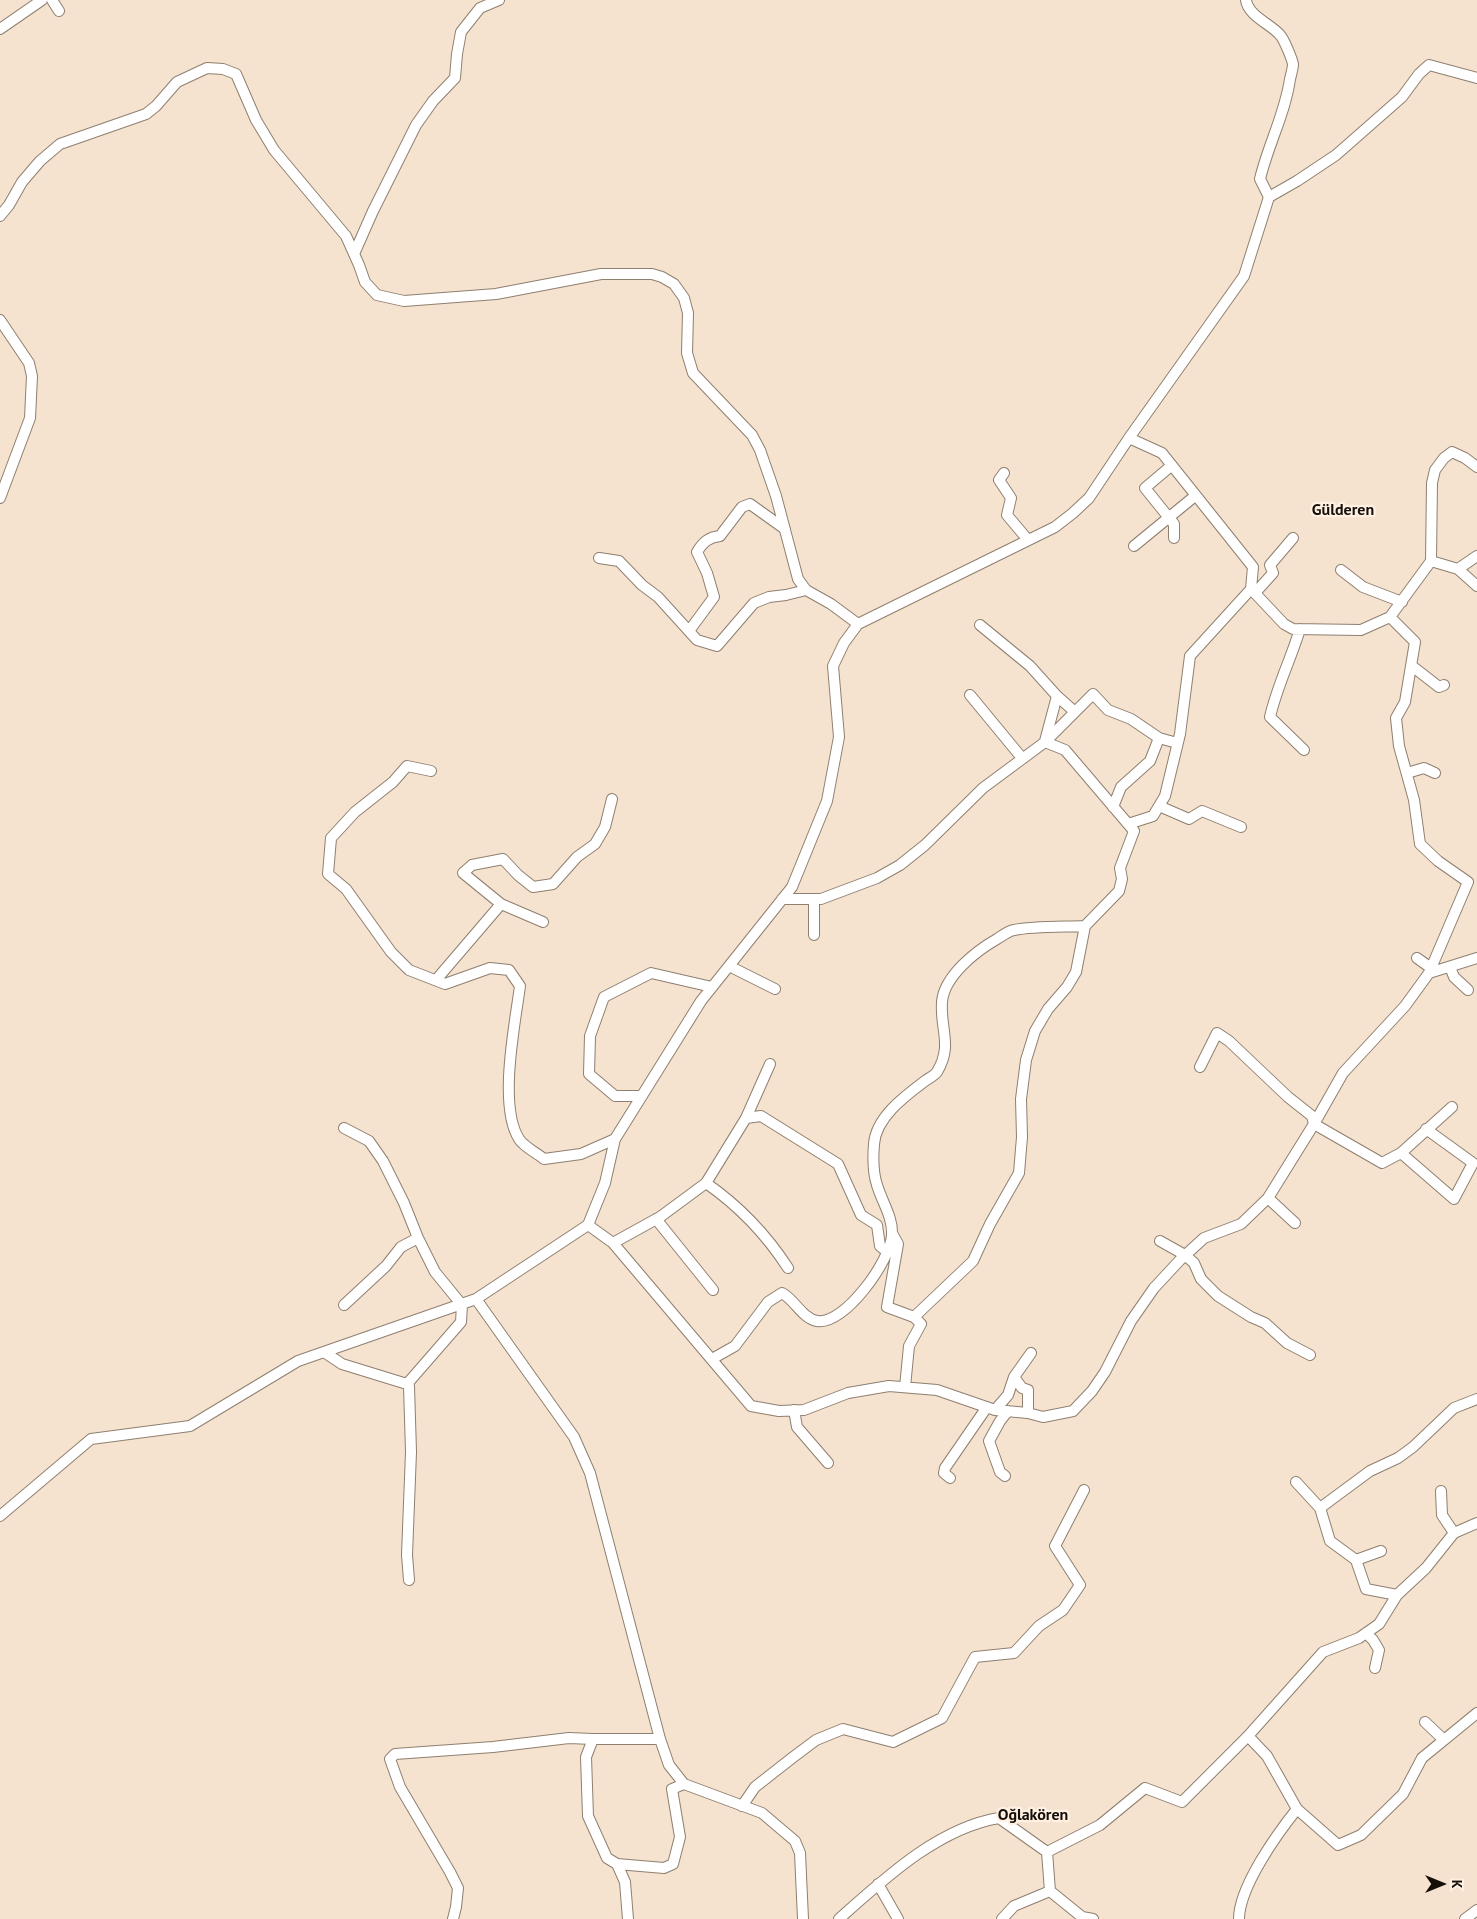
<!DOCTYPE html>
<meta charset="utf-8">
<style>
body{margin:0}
#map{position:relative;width:1477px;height:1919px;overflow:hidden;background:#f5e3d0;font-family:"PT Sans",sans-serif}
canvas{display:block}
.north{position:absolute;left:1417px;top:1859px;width:50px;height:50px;-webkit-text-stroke:4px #fff0e2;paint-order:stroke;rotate:90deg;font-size:14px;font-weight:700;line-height:20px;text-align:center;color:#150f09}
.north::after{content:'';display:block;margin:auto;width:18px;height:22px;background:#150f09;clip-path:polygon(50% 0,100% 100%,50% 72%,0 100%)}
</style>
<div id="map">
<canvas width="1477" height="1919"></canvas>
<div class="north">K</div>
</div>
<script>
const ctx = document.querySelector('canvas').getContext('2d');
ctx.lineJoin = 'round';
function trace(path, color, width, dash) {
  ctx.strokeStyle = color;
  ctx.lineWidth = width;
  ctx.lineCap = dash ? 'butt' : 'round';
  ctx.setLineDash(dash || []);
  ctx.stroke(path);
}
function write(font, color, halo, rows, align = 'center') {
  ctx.font = font + ' "PT Sans",sans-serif';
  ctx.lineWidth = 4.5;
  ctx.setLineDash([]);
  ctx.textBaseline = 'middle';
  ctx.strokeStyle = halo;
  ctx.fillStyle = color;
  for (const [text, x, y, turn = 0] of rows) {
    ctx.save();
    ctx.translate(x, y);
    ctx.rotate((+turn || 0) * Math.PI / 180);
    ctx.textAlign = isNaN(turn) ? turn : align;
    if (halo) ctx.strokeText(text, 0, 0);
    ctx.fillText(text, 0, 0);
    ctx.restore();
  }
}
const minor = new Path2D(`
 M52,0L59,11
 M1246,0C1248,16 1271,24 1280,35C1284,39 1292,59 1293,64C1293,68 1291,75 1290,79C1285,114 1268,145 1260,179L1269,197
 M0,29L42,0
 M0,216L9,205L22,182L40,161L60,144L146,114L156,106L177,82L207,68L223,69L236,74L256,120L274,150L346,236L359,265L365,282L377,295L404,301L496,294L601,274H652L662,277L674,284L684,298L688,313L687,353L693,373L752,435L760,450L776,496L798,579L806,590L831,604L858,624
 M354,254L373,211L416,125L433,101L455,78L457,54L461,32L480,8L499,0
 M0,320L29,363L32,376L30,418L0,498
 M1129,438L1162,453L1253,567L1251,589L1284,624L1293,629L1361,630L1390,617L1415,642L1405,702L1396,718L1399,746L1414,800L1420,844L1438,861L1468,882L1429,973L1405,1006L1343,1073L1314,1124L1268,1198L1241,1224L1204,1238L1180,1260L1154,1288L1131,1321L1105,1372L1092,1391L1073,1411L1043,1417L1028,1413L995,1410L937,1390L889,1386L848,1393L804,1410L779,1411L751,1406L613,1243L588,1225L605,1183L615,1139L701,1001L792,887L827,801L839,737L833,666L844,643L858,624L1055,527L1073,513L1089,498Z
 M1129,438L1244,276L1269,197L1297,181L1336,155L1402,97L1419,74L1429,65L1477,78
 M1171,466L1145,488L1174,524V538
 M1004,473L999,480L1011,498L1007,515L1028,540
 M1134,546L1195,496
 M599,558L619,561L642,585L658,597L697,640L717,646L754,603L769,597L786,595L806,590
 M1431,561L1458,569L1477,586
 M1458,569L1477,556
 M1341,570L1363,587L1402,602
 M1255,593L1273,573L1270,565L1293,538
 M1390,617L1431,561L1432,483L1435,470L1444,458L1452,452L1465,458L1477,467
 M980,625L1030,666L1057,696L1045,741
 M1300,629C1291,659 1277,686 1270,717L1304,750
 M689,631L714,597L707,573L697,552C703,542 709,537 720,536L742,507L750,504L785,529
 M1412,666L1439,687L1444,685
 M970,695L1022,758
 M1057,696L1075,712
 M1045,742L1093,694L1108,710L1131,719L1159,738L1177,743
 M431,771L407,766L393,782L355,812L331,838L328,874L346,889L391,952L409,970L445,984L490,968L509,970L520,986C515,1024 498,1106 519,1139C524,1147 537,1153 544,1159L581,1154L615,1139
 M1407,773L1424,768L1435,773
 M1159,806L1189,819L1202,811L1241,827
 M1113,807L1121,787L1150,761L1159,738
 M1128,824L1153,816L1165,796L1180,734L1190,656L1251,589
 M782,899H821L877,878L900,865L925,845L983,788L1045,742L1065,750L1134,831L1120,868L1122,879L1119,891L1085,926L1076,972L1067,987L1048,1009L1035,1031L1026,1060L1021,1099L1022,1137L1019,1173L990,1224L973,1261L914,1317
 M814,899V935
 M501,904L463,873L472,865L503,859L518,875L533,887L553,884L577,857L595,844L605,827L612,799
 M1417,958L1431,968
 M729,966L775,989
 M1450,967L1454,977L1468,990
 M1429,973L1477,958
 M436,980L501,904L543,922
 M1200,1067L1217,1033L1229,1041L1288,1097L1312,1116L1314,1124L1382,1163L1401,1153L1452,1107
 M642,1096H615L589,1074L590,1036L604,997L651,973L712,987
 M746,1118L770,1064
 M344,1128L369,1141L383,1161L404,1203L418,1238L435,1272L462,1305L461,1322L407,1384
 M1401,1153L1454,1199L1473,1163L1426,1129
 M706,1183C739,1206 766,1234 788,1268
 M1268,1198L1295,1223
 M656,1219L713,1290
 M892,1233L898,1244L887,1307L914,1317L921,1324L909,1346L905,1387
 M1160,1241L1185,1255L1194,1263L1201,1279L1218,1296L1251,1317L1265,1323L1287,1343L1310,1355
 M613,1243L660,1217L706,1183L746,1118L761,1116L838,1164L861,1215L877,1225L880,1246L886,1251
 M476,1299L574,1437L590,1473L660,1739L669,1765L684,1784L672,1789L680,1837L673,1864L664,1868L617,1864
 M344,1305L386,1266L401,1247L418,1238
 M324,1352L342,1364L407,1384L409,1386L411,1452L407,1555L409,1580
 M712,1359L735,1346L768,1302L782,1293C795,1300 802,1318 817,1321C844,1326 891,1260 892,1235C893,1217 882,1202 877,1185C873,1173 873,1156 874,1144C876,1117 905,1096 925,1081C929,1078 934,1076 937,1072C953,1045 940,1030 942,1002C944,976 976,951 997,939C1002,936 1008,931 1014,930C1034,926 1064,927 1085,926
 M1014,1377L1022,1388L1028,1390V1413
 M794,1410L797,1427L828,1463
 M995,1410L1008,1395L1014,1377L1031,1353
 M1005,1476L1000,1472L989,1441L1000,1421L1008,1411
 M950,1478L944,1473L945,1468L987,1407
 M1296,1482L1320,1508L1330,1541L1356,1560L1366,1589L1397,1595
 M1441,1491L1442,1515L1454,1533
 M1320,1508L1370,1471L1398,1458L1413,1447L1454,1408L1477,1399
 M0,1516L91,1439L190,1426L298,1361L476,1299L588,1225
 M1356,1560L1381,1551
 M1366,1633L1373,1640L1379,1650L1375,1668
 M1425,1722L1444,1740
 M1248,1736L1323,1652L1359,1638L1379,1624L1397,1595L1426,1568L1454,1533L1477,1523
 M684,1784L762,1813L795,1841L800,1853L803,1919
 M742,1806L755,1787L792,1758L816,1740L843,1729L893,1742L942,1718L975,1657L1014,1653L1039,1626L1063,1610L1080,1585L1055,1546L1084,1490
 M1297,1809L1338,1845L1361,1835L1403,1794L1422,1758L1477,1713
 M1047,1852L1050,1891L1082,1917L1093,1919
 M878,1884L898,1919
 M453,1919L456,1907L458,1888L450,1872L400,1787L390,1759L395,1754L493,1747L569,1738L593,1739
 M628,1919L625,1882L617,1864L607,1858L588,1816L586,1757L593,1739H660
 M839,1919C884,1879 938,1828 999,1818L1047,1852L1100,1825L1145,1788L1182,1802L1248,1736L1267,1756L1297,1809C1277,1834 1239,1887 1239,1919
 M1002,1919L1014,1906L1050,1891
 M1465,1919L1477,1910`);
trace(minor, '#8f7f6f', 12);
trace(minor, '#fff', 10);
write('bold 16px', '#150f09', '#fff0e2', [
 ["Gülderen",1343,510],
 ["Oğlakören",1033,1815]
]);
</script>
